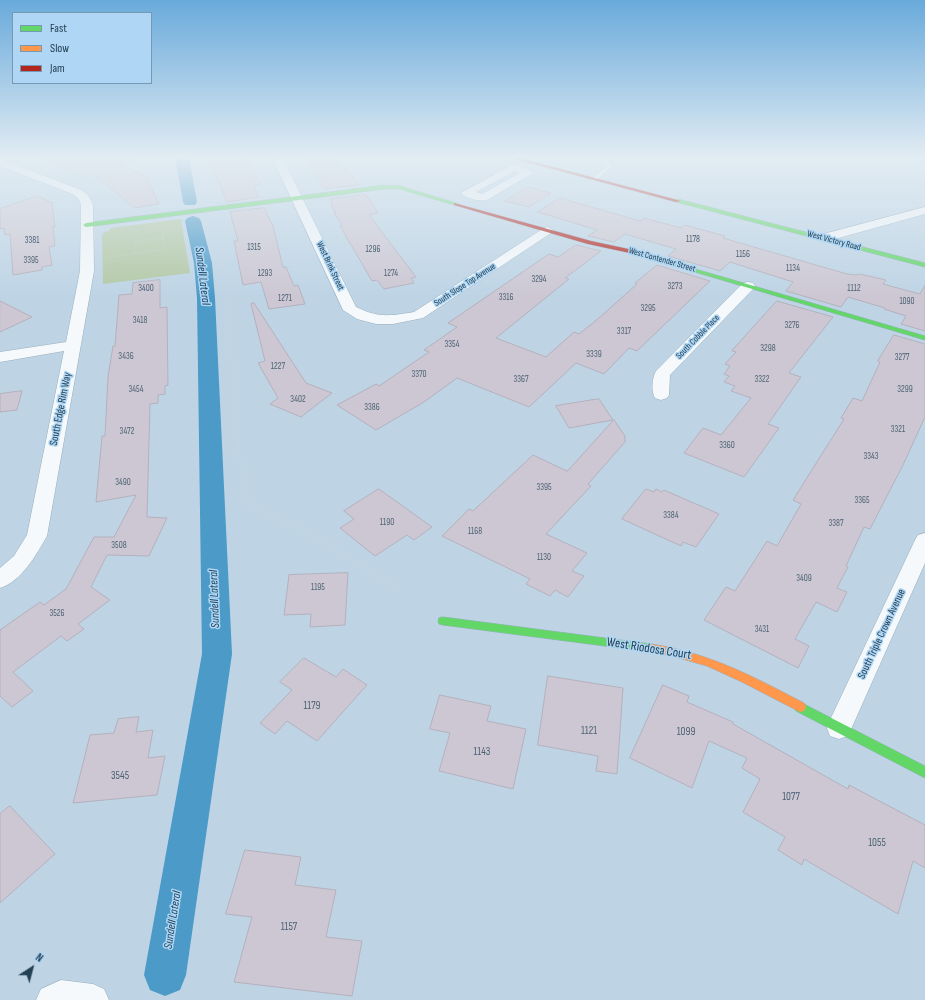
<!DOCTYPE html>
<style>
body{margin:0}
#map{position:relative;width:925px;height:1000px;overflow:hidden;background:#bed4e5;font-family:"Sofia Sans Condensed",sans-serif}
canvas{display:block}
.legend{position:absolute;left:12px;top:12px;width:140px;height:72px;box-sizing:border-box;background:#afd6f4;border:1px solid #779ab4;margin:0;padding:5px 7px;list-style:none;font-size:12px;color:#234054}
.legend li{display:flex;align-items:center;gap:8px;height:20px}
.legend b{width:20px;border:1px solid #779ab4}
.north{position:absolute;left:12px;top:948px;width:40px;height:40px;-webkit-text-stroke:3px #afd6f4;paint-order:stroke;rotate:36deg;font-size:11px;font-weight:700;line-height:16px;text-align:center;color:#234054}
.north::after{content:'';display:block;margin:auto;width:14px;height:18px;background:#234054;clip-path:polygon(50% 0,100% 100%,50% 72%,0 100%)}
</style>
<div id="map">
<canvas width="925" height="1000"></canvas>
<ul class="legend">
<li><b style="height:5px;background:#63d668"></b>Fast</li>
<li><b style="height:5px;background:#ff974d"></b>Slow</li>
<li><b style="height:5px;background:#b3261e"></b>Jam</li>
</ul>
<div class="north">N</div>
</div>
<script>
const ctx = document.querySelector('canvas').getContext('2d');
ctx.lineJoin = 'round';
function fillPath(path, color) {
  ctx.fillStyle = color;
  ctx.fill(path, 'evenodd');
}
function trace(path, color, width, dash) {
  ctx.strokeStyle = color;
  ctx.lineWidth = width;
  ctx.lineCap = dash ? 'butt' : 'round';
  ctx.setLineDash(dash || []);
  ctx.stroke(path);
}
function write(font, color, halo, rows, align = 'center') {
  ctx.font = font + ' "Sofia Sans Condensed",sans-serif';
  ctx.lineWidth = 3;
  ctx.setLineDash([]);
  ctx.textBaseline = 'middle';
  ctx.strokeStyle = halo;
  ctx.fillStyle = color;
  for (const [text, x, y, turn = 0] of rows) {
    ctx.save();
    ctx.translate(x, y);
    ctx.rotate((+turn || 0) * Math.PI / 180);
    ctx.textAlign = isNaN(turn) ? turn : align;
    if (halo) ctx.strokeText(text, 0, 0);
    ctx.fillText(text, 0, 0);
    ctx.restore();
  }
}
fillPath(new Path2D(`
 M181,219L190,273L103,284L102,236L104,232L109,231L111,228Z`), '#b3c8a5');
fillPath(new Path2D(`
 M175,157H189L197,202L195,205H185L183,202Z
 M193,216L199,218L201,221L212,263L215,298L232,654L186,975L180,990L165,996L150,990L144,975L202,654L197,298L194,263L185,221L187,218Z`), '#4b9ac8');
const building = new Path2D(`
 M41,157H135V160L119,165L145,175L159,204L134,208L94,174L87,177L41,159Z
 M306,157H335L344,170H347L359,185L324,189Z
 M248,159L260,185L254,186L259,197L227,202L211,164Z
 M528,187L551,193L529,207L505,201Z
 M366,195L378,213L369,215L416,277L411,278L414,283L384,289L377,280L372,281L340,226L342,225L334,213H336L331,206L333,205L330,199Z
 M38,196L52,203L55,227H53L55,246L49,247L52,265L42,267V270L13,275L10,234L5,235L4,228L0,229V209Z
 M560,198L640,221L644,218L681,228L685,225L725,236L723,238L847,274L858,275L860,274L886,280L883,284L920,294L925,285V331L901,324L906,316L884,309L885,308L848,297L841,307L786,291L793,282L730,262L720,271L668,256L676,249L625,234L614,242L588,236L597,230L538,212Z
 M264,208L273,226L283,267H286L294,286L298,285L305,304L269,309L261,282L243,285L234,241H238L230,212Z
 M576,245L601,251L565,278L569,279L496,338L546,357L574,332L579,334L599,318L637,284L635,283L657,265L710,281L637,351L629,348L604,374L576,363L529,407L457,378L424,402L376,430L337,405L376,384L379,386L429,352L424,350L457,327L448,323L549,254L558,257Z
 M160,280V308L167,307L168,385L165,386V394L158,395V403L150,404L147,517L167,518L149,556L107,555L91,587L110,600L78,624L84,629L67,641L61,636L13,672L33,691L12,707L0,696V630L40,602L44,605L66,589L94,537H114L136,495L96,502L102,436H105L108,377L113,346H115L119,295L132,294L133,283Z
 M0,301L32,317L0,332Z
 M777,301L833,317L789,373L801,377L768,424L779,428L744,477L684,453L703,428L721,435L751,398L731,391L735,386L724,382L729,376L724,374L730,366L725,364L736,352L732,351Z
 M254,303L306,383L332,393L301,417L270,404L278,398L258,363L265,361L251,304Z
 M894,335L925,344V417L903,465L870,529L864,527L846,566L848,567L837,588L847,592L837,612L816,602L795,639L809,646L798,668L704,620L726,587L735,591L767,541L777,546L801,504L793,500L844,419L841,418L853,398L862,401L880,362L878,361Z
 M22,391L17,410L0,412V394Z
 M599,399L613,420L569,428L556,406Z
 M614,420L625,436V442L588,484L591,486L546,534L587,553L572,571L584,576L568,597L555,590L550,596L526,584L530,579L442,536L469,509L473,511L533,455L567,471Z
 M379,489L432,527L414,540L407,535L375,556L340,528L354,519L344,511Z
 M646,489L654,492L656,489L662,492L664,490L719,514L696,547L683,542L681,546L622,519Z
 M348,573L345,625L310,627L311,614L284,615L289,575Z
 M304,658L336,677L343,669L367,685L317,741L287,721L275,734L260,723L292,690L280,682Z
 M548,676L623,688L617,774L596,771L598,756L538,745Z
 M663,685L689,696L687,702L733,722V724L848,789L849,785L925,825V868L913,861L898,914L804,859L802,865L778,850L785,837L743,812L760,779L742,768L747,758L709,741L692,788L630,758Z
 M440,695L491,706L487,721L526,729L513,789L439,771L450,733L430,729Z
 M139,717L136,732L153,730L148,758L165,756L157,795L73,803L90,735L114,733L118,719Z
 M10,806L55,854L0,903V814Z
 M245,850L301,857L295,885L336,890L326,937L362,941L352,996L234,982L252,917L226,914Z`);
fillPath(building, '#ccc7d3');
trace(building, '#b4b0bc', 1);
const lane = new Path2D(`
 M598,157H603L611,167L595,181L593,180V178L606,167Z`);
const street = new Path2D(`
 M272,157H282L356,307C378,318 390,316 414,312L544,228L548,227L554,231L423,318L393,324H376L357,319L343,310Z
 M0,159L81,190L88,195L93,205L94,271L47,536C36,555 22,581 0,588V568L14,556L27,535L64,351L0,362V352L66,342L80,271L81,205L79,199L73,194L0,166Z
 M512,165L526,168L533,173L487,200C480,202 466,198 461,193ZM514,171L520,173L482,194L476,192Z
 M925,207V214L824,242L818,238L820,235Z
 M748,282L753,283L755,286L753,289L670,375L669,395L667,398L661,400L655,398C651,392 652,377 656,371L743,283Z
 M925,533V563L848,736L839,739L830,736L827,728L830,720L915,540L918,535Z
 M61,980L93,984L104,989L109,1000H36L41,989Z`);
const fast = new Path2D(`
 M385,185L401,186L459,204L454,205L399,189H385L86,227L83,225L86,223Z
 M678,199L925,263V267L676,202L675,201Z
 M671,263H675L925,336V340L671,265Z
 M443,617L651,644L655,645L656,648L655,651L651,652L443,625L439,624L438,621L439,618Z
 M800,702L925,766V778L796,711L794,707L796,703Z`);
const slow = new Path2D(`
 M651,644C710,653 752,676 804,703L806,707L804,711L800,712L742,682L707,666L672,656L647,651L646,648L647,645Z`);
const jam = new Path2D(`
 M508,157H516L681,201L676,202Z
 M454,203L591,241L633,250L676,264L673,266L630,253L588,244L454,205Z`);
trace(lane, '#97aebe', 1);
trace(street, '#97aebe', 1);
trace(fast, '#97aebe', 1);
trace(slow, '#97aebe', 1);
trace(jam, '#97aebe', 1);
trace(new Path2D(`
 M195,157L206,194
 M214,224L223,259
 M136,253L135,242L162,238
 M105,258L165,249L162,238L163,234L168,231`), '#ccd3d8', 1.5, [0.5, 2]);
trace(new Path2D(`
 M223,258L234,387`), '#ccd3d8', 2, [1, 2.5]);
trace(new Path2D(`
 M234,386L241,473L246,498L257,510L293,524L331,547`), '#ccd3d8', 2.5, [1, 3]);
trace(new Path2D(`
 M329,546L397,587`), '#ccd3d8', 3, [1, 3.5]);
fillPath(lane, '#f5f9fb');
fillPath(street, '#f5f9fb');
fillPath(fast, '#63d668');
fillPath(slow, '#ff974d');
fillPath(jam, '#b3261e');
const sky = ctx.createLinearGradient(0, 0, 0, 297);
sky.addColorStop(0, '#69aadb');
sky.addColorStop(0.53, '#e2ecf3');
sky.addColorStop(1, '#e2ecf300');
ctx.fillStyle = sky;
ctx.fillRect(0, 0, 925, 297);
write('9px', '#4d6274', null, [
 ["1178",693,240],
 ["3381",32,241],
 ["1315",254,248],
 ["1296",373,250],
 ["1156",743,255],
 ["3395",31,261],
 ["1134",793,269],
 ["1293",265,274],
 ["1274",391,274],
 ["3294",539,280],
 ["3273",675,287],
 ["3400",146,289],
 ["1112",854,289],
 ["3316",506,298],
 ["1271",285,299],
 ["1090",907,302],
 ["3295",648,309],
 ["3418",140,321],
 ["3276",792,326],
 ["3317",624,332],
 ["3354",452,345],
 ["3298",768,349],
 ["3339",594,355],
 ["3436",126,357],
 ["3277",902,358],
 ["1227",278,367],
 ["3370",419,375],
 ["3367",521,380],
 ["3322",762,380],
 ["3454",136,390],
 ["3299",905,390],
 ["3402",298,400],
 ["3386",372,408],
 ["3321",898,430],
 ["3472",127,432],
 ["3360",727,446],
 ["3343",871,457],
 ["3490",123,483],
 ["3395",544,488],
 ["3365",862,501],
 ["3384",671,516],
 ["1190",387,523],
 ["3387",836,524],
 ["1168",475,532],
 ["3508",119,546],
 ["1130",544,558],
 ["3409",804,579],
 ["1195",318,588],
 ["3526",57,614],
 ["3431",762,630]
]);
write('9px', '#234054', '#afd6f4', [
 ["West Victory Road",834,241,15],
 ["West Contender Street",662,260,16],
 ["West Brink Street",330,266,65],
 ["South Slope Top Avenue",465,285,-33],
 ["South Cobble Place",698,337,-46]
]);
write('11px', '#234054', '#afd6f4', [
 ["South Edge Rim Way",61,409,-79],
 ["South Triple Crown Avenue",882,634,-65]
]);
write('11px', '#4d6274', null, [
 ["1179",312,706],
 ["1121",589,731],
 ["1099",686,732],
 ["1143",482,752],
 ["3545",120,776],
 ["1077",791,797],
 ["1055",877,843],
 ["1157",289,927]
]);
write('italic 12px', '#204761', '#afd6f4', [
 ["Sundell Lateral",202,276,83],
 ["Sundell Lateral",215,599,-92],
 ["Sundell Lateral",173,920,-81]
]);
write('13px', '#234054', '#afd6f4', [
 ["West Riodosa Court",649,649,9]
]);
</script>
